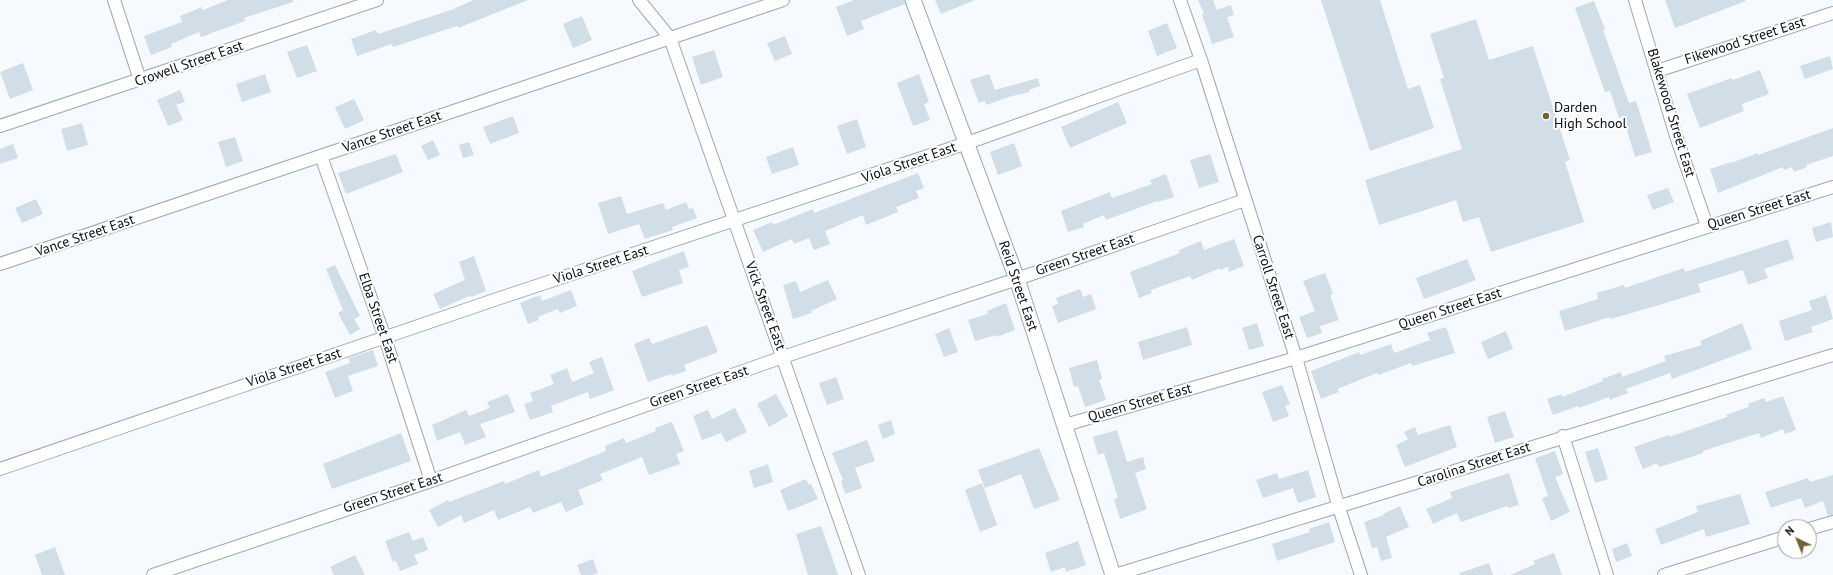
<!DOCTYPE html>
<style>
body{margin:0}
#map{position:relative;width:1833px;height:575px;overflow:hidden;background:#f6fafe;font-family:"PT Sans",sans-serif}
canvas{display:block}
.north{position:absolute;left:1777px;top:519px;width:40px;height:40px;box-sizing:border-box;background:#fff;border:1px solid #9d9fa0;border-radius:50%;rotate:317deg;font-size:11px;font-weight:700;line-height:16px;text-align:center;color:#0a0e11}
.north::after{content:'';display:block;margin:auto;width:14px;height:18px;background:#746331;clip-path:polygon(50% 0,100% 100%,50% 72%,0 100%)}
</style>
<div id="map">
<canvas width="1833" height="575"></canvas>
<div class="north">N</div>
</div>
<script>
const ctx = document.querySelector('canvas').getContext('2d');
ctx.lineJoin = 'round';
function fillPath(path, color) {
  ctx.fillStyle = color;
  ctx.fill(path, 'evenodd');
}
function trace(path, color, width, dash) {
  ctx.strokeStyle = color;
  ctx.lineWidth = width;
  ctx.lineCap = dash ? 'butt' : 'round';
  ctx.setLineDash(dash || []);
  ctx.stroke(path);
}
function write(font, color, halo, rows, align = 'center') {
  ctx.font = font + ' "PT Sans",sans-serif';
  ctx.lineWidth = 4;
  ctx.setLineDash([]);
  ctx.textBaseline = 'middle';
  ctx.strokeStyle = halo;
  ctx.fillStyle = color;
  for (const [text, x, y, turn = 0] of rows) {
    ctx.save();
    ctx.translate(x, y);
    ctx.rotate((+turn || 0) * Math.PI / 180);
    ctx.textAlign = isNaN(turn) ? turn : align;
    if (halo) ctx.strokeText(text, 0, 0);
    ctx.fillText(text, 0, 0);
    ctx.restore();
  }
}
fillPath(new Path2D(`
 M228,0H293V2L244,18L245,21L201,37L199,32L171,44L172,47L151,55L144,36L182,22L180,16L202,7L203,10Z
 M474,0H528L458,28L457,26L393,47L392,44L357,56L351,39L376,30L378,34L451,10Z
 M854,0H904L905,4L861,21L864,29L847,36L836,7Z
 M935,0H975L941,14Z
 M1198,0H1213L1217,10L1231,5L1234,15L1227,17L1234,37L1212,44L1202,15L1204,14Z
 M1321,0H1380L1408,89L1420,85L1434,128L1370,151Z
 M1665,0H1745L1746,1L1675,28Z
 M1594,1L1605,29L1603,30L1629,103L1636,101L1652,152L1635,157L1623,117L1619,118L1610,91L1605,92L1575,8Z
 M582,16L592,40L573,48L563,24Z
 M1476,19L1489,60L1533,46L1570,160L1565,162L1584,222L1491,252L1479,217L1463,222L1456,200L1379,225L1365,180L1462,149L1440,79L1444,78L1430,34Z
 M1167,23L1177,48L1157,56L1148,31Z
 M785,36L792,54L775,61L767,43Z
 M307,45L317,71L297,78L287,52Z
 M714,50L723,77L701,85L692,57Z
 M1830,56L1833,69L1805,79L1800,66Z
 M23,63L33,90L10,99L0,72Z
 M1760,70L1769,94L1742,104L1744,111L1700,128L1687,94L1732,78L1733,80Z
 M265,74L271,92L242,102L236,84Z
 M919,74L929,102L924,104L930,120L913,126L897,83Z
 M989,74L995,90L1038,78L1040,86L1029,90L1030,92L1012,96L986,105L985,101L979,103L970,80Z
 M180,90L185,102L176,105L183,120L168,126L157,100Z
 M354,99L364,120L345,129L335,107Z
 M1118,102L1127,123L1070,148L1061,127Z
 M513,116L519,133L490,144L483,127Z
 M857,119L866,147L847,154L837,126Z
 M82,123L88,145L67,151L61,129Z
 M1833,128V156L1806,165L1807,167L1794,172L1792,167L1784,170L1783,167L1718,193L1710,169L1731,162V163L1758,153V155Z
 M235,137L243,161L226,167L218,142Z
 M433,140L440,155L428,160L421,146Z
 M469,142L474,155L463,158L459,145Z
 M1014,143L1022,166L998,175L990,152Z
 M13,144L18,158L0,164V149Z
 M793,147L799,165L772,174L766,157Z
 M396,154L403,172L346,194L338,173Z
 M1210,154L1219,182L1199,188L1190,160Z
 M918,173L924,188L916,191L919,198L896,207L898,212L866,225L863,215L825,231L830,244L814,250L809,238L794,244L792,239L763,252L753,230L772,222L773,225L813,209L814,213Z
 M1166,174L1174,197L1158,202L1157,201L1106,220L1104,215L1083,224L1084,227L1068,232L1061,211L1110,192L1112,198L1152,184L1150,180Z
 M1668,188L1674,202L1653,210L1647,195Z
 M621,196L627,214L663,203L666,210L686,202L689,209L693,208L697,218L672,227L673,230L645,239L639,224L608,234L598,203Z
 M36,199L43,214L22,223L15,208Z
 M1831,222L1833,237L1816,242L1812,228Z
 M1234,239L1244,266L1229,272L1228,267L1220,270V268L1192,280L1190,276L1151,290L1152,293L1139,298L1130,272L1180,253L1179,250L1201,241L1204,250Z
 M1788,239L1794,259L1764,269L1768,278L1748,285L1743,270L1698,284L1701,292L1659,305L1611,319L1610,317L1565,331L1559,311L1598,299L1597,293L1624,285L1625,288L1684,268L1685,272Z
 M684,251L689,267L679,270L683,283L642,297L632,271Z
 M474,256L486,291L471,297V295L440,309L433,294L465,280L459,262Z
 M1467,259L1476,280L1424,299L1416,278Z
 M335,265L360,316L354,319L360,329L350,335L338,313L343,310L326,269Z
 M1325,273L1333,294L1330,295L1339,320L1320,326L1322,333L1307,338L1299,317L1315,311L1303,281Z
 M828,280L837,299L811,311L812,313L793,319L783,285L796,281L800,292Z
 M1080,289L1083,297L1091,294L1096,309L1058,323L1052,306L1058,304L1056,298Z
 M571,290L577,306L560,313L558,309L538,317L539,320L528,324L520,303L540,295L542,301Z
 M1826,295L1833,319L1811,327L1813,332L1785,341L1779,321L1812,310L1809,301Z
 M1006,303L1015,330L997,337L996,335L975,341L968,320L988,314L987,311Z
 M1257,323L1264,346L1249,350L1242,328Z
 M1742,323L1752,349L1672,379L1670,373L1626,389L1628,393L1610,400L1609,397L1579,408L1578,406L1553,415L1547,399L1562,394V397L1603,381L1602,379L1621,372L1622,377L1666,361L1664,356L1702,345L1700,341Z
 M707,325L718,352L684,365L686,371L672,376L671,374L648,382L634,344L649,338L652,344Z
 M1187,327L1192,345L1143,360L1138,342Z
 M1446,327L1455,353L1412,366L1411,363L1378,375L1377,373L1337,389L1339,392L1321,399L1311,371L1359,352L1360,355L1391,344L1394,353L1430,340L1427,333Z
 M949,328L958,352L944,357L935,334Z
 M1506,331L1513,349L1488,359L1481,342Z
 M373,350L378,366L348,376L353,391L335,398L325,372L350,363L348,358Z
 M602,357L614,390L590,399L588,392L551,406L553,412L530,420L524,404L533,401L530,393L554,384L550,375L567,368L572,382L594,373L589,362Z
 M1097,360L1102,379L1099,380L1106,400L1085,407L1078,386L1074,387L1069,368Z
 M836,377L844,399L827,405L819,383Z
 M1282,385L1290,404L1285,406L1289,416L1273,422L1262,392Z
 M508,394L515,412L480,424L486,437L465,445L460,432L437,441L432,425L466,410L469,416L490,408L487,402Z
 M776,394L788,416L769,427L757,404Z
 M1783,396L1796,430L1785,434L1783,429L1761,438L1759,433L1703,451V453L1685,459L1659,467L1657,463L1643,469L1634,447L1669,435V437L1727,417L1726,415L1749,407L1748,404L1764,398L1766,402Z
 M735,408L747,432L726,442L721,433L702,440L693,416L708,410L712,419Z
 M1505,411L1514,437L1495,443L1487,417Z
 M891,420L895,434L883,439L878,425Z
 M672,422L684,451L676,454L680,464L649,475L642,457L600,474L603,480L578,490L584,504L566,512L561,502L533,513L530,507L498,520L494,510L464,523L461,515L438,527L429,510L448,500L449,502L504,481L505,484L539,470L541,477L606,451L605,446L624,438L626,443L656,431L655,428Z
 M1450,425L1457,447L1405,467L1396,445L1408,439L1404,432L1415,427L1418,435Z
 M1117,430L1127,462L1143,457L1146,469L1135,473L1147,509L1120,519L1114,499L1118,498L1104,453L1098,455L1093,437Z
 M401,433L411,461L332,489L323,464Z
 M867,440L875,461L855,468L862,488L845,494L841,481L843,480L832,453Z
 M1039,448L1060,500L1034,509L1021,474L985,488L978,470Z
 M1598,448L1608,479L1595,483L1585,452Z
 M1555,451L1563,474L1555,477L1570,512L1551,521L1542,498L1548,496L1535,458Z
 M768,464L773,482L754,488L749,471Z
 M1308,470L1316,497L1298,503L1293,488L1263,498L1256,480L1277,473L1279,479Z
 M1509,473L1519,505L1508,508L1507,506L1461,522L1457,513L1433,524L1426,509L1452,498L1450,492Z
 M1833,475V515L1828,516L1823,501L1805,508L1801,498L1771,508L1765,492L1808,478L1810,482Z
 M806,479L809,485L811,484L818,499L788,511L780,490Z
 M982,483L997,525L980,532L965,490Z
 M1740,494L1750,524L1706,537L1704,529L1661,545L1655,529L1698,512L1696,506Z
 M1400,506L1409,527L1386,537L1392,558L1381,561L1377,547L1372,548L1364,522L1384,515L1383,514Z
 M1329,522L1335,542L1277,561L1272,544L1310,532L1309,529Z
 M821,526L832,557L838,575H808L796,534Z
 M409,532L413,541L423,537L428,550L414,555L418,564L400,571L396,561L393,562L385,541Z
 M1078,541L1086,565L1066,572L1065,567L1051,572L1045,553Z
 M1627,543L1632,556L1616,562L1612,549Z
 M55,547L65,575H42L35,555Z
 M1554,553L1562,575H1510L1535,564L1533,561Z
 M355,555L365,575H334L330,567Z
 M593,559L598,573L592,575H581L577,565Z
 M1489,563L1493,575H1460V573Z`), '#d1dde7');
const minor = new Path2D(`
 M114,0L140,80
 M639,0L670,38L859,575
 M1180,0L1201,60L1296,358L1339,508L1361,575
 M1635,0L1676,136L1707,226
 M1657,71L1833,13
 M0,126L377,0
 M321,156L385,338L431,481
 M0,264L783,0
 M1065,425L1296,358L1833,187
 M1563,436L1607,575
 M0,469L497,299L967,143L1201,60
 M1809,529L1833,522
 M153,575L431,481L783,357L1017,279L1245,200
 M1115,575C1355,503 1593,427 1833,355
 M1664,575L1785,537`);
const tertiary = new Path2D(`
 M913,0L1017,279L1113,575`);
trace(minor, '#9da8b1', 14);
trace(tertiary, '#9da8b1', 17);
trace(minor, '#fff', 12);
trace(tertiary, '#fff', 15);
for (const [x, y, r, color] of [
 [1546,116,4,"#746331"]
]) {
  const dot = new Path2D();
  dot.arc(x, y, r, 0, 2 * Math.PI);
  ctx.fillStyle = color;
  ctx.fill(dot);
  trace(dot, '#fff', 1.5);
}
write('14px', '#0a0e11', '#fff', [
 ["Fikewood Street East",1745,41,-18],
 ["Crowell Street East",189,64,-19],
 ["Blakewood Street East",1671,113,73],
 ["Vance Street East",392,132,-19],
 ["Viola Street East",909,163,-19],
 ["Queen Street East",1759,210,-17],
 ["Vance Street East",85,236,-19],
 ["Green Street East",1085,255,-19],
 ["Viola Street East",601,265,-18],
 ["Reid Street East",1018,286,71],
 ["Carroll Street East",1273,287,72],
 ["Vick Street East",765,306,70],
 ["Queen Street East",1450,309,-18],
 ["Elba Street East",378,318,71],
 ["Viola Street East",294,368,-18],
 ["Green Street East",699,387,-19],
 ["Queen Street East",1140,403,-16],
 ["Carolina Street East",1474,465,-18],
 ["Green Street East",393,493,-18]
]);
write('14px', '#0a0e11', '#fff', [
 ["Darden",1554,108],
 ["High School",1554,124]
], 'left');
</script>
